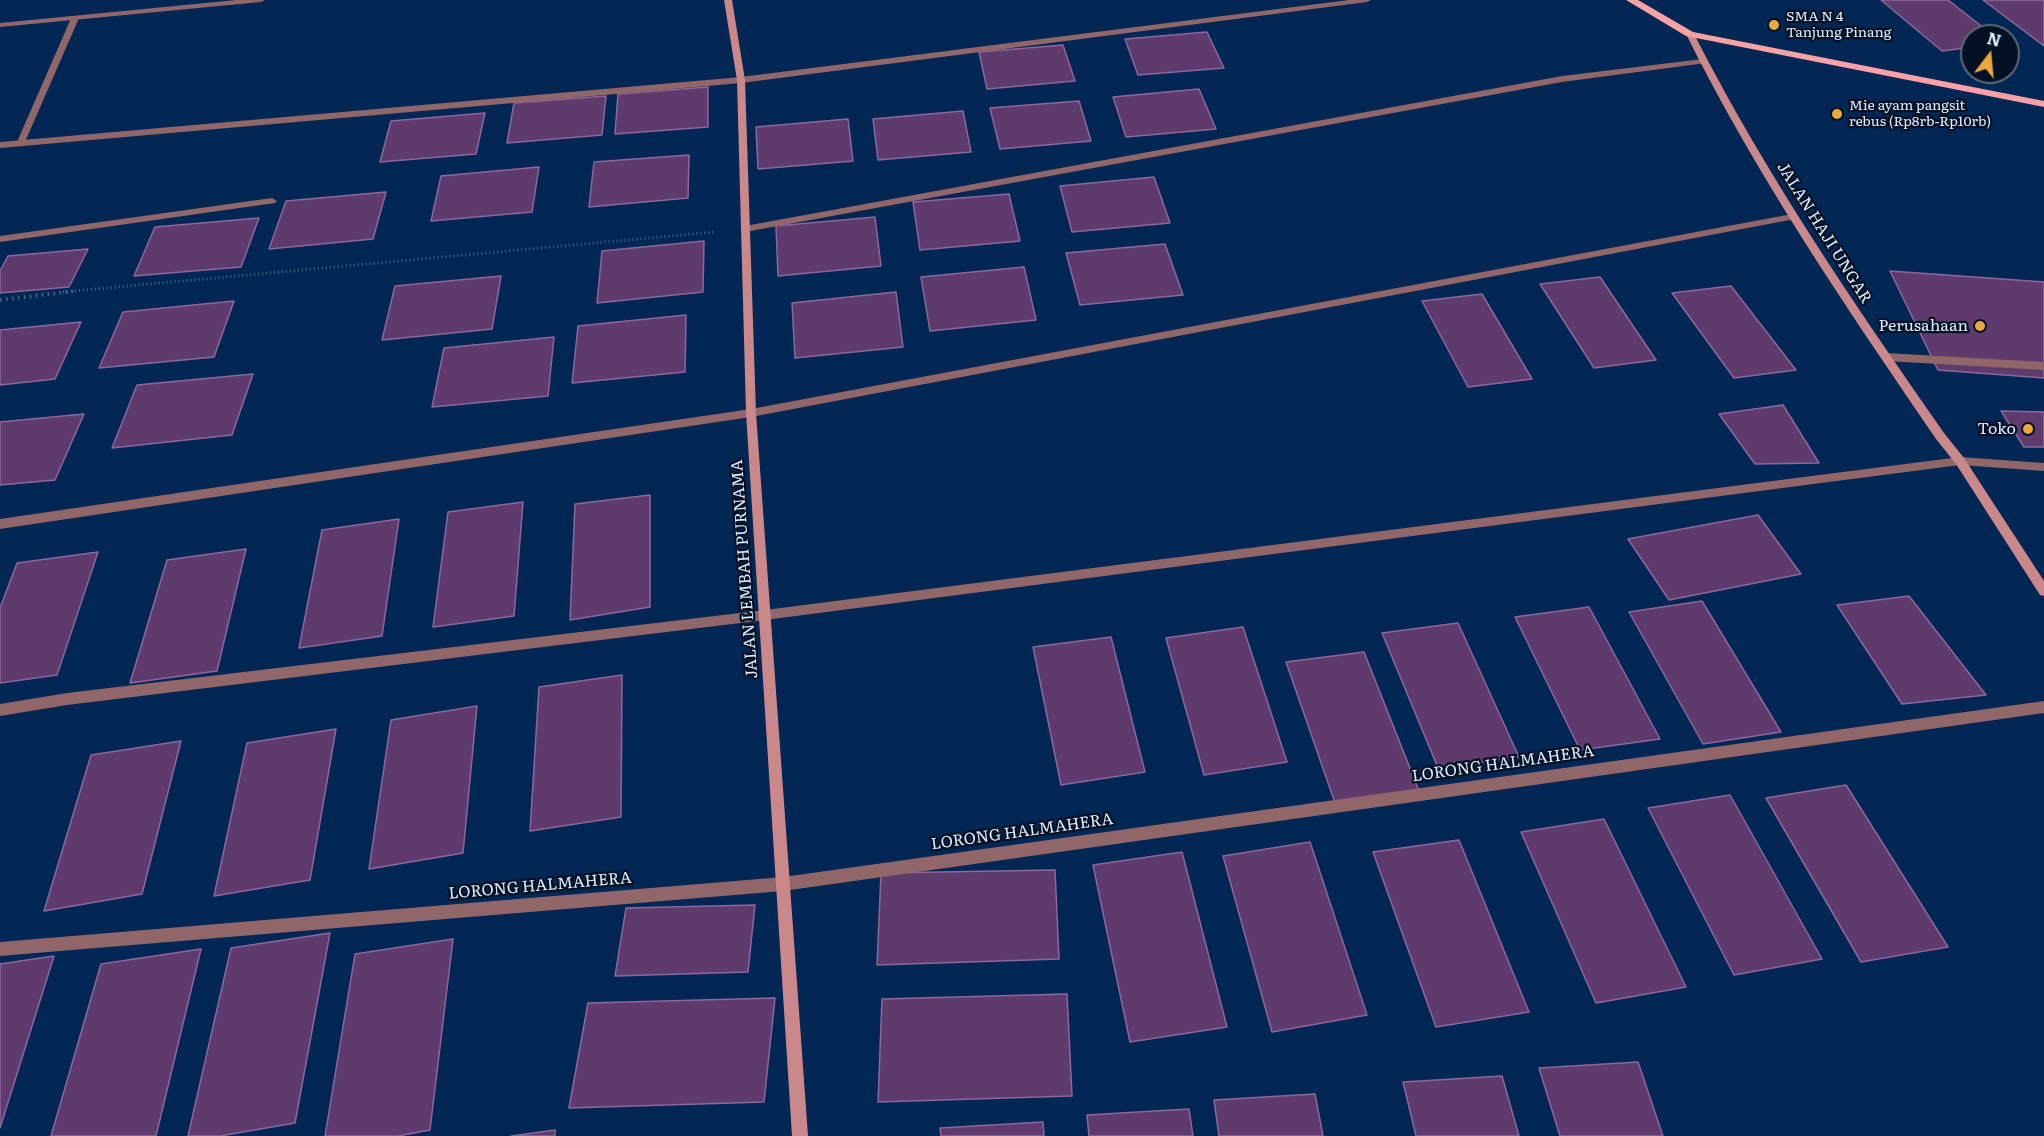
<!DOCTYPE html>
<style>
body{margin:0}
#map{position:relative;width:2044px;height:1136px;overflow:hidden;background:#022755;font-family:Literata,serif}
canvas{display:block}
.north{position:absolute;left:1960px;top:24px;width:60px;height:60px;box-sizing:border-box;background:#041125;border:2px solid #5b697b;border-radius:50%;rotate:16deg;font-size:16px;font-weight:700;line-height:24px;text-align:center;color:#deecfd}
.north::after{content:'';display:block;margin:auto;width:21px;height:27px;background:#eba93a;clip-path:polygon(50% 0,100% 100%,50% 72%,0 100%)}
</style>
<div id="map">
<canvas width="2044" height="1136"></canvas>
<div class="north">N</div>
</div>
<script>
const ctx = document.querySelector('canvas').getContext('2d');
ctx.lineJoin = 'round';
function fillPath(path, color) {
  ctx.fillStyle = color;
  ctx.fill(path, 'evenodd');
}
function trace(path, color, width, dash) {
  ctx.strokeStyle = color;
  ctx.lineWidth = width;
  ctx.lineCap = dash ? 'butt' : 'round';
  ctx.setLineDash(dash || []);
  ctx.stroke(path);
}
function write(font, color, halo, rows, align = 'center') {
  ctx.font = font + ' Literata,serif';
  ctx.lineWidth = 4.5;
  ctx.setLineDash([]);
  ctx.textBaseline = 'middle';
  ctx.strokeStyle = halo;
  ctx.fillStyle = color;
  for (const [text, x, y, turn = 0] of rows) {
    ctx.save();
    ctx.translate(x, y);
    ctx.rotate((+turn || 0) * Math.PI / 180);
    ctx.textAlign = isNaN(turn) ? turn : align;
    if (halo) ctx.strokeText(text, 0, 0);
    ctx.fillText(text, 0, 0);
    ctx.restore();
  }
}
const building = new Path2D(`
 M1881,0H1948L1994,36H1972V47L1942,51Z
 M1983,0H2044V46Z
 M1207,32L1224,68L1138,75L1125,39Z
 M1063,45L1075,81L987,89L979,52Z
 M708,87V127L615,134L618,94Z
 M1199,89L1216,129L1126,137L1113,97Z
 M606,96L602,135L507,143L514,103Z
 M1079,101L1091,141L1000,149L990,108Z
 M963,111L971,152L878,160L873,119Z
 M485,113L476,154L380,162L391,121Z
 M848,119L853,161L758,169L756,127Z
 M689,155L688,198L589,207L594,162Z
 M539,167L532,212L431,221L441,176Z
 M1154,177L1170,223L1072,232L1060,186Z
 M386,192L373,239L269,249L286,201Z
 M1009,194L1020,241L920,250L913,202Z
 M875,217L881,266L778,276L776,226Z
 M259,218L241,267L134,276L155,227Z
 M704,241L703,292L597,303L602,251Z
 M1165,244L1183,295L1080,305L1066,253Z
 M88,249L69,287L0,293V271L8,256Z
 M1024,267L1036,320L930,331L921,277Z
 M1890,271L2044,282V378L1938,370Z
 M501,276L492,329L382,340L395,286Z
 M1600,277L1656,360L1594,368L1540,284Z
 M1731,286L1796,370L1734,378L1672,293Z
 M896,292L903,347L795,358L792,303Z
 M1482,294L1532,379L1468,387L1422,301Z
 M234,301L214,357L99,368L123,312Z
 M686,315L685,372L572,383L578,326Z
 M81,322L55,379L0,385V330Z
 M554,337L548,396L432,407L444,348Z
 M253,374L232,435L112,448L137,385Z
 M1783,405L1819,463L1755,464L1719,414Z
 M2001,411L2044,412V447H2024Z
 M84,414L55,480L0,485V422Z
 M650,495V607L570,620L575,504Z
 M523,502L514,616L433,627L448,512Z
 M1758,515L1801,574L1669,600L1628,539Z
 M399,519L382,636L299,648L322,530Z
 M246,549L217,671L130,683L167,560Z
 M98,552L57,675L0,683V608L17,563Z
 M1909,596L1986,695L1902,704L1837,605Z
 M1702,601L1781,732L1703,744L1629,612Z
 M1589,607L1660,739L1580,750L1515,617Z
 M1458,623L1519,757L1438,768L1382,633Z
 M1243,627L1287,762L1204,775L1166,638Z
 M1111,637L1145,772L1061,785L1033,647Z
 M1364,652L1419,791L1335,803L1286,662Z
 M622,675L621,817L530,831L539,687Z
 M477,706L463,853L369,869L391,720Z
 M336,729L310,880L214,896L247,743Z
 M181,741L142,894L44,911L91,755Z
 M1846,785L1948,947L1861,962L1766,798Z
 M1730,795L1822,959L1734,975L1648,808Z
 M1604,819L1686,987L1596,1003L1521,832Z
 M1459,840L1529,1012L1436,1027L1373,852Z
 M1310,842L1367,1015L1272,1032L1223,856Z
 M1182,852L1227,1027L1130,1042L1093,865Z
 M1055,870L1059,959L877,965L881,873Z
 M755,905L748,972L615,976L626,908Z
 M330,933L295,1123L220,1136H188L231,948Z
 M453,939L430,1130L398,1136H325L355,954Z
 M201,949L156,1136H51L101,964Z
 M54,956L0,1128V964Z
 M1067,994L1072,1096L878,1102L882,999Z
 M775,998L764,1102L569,1108L588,1003Z
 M1638,1062L1663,1136H1560L1539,1068Z
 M1502,1076L1519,1136H1416L1403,1082Z
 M1315,1094L1323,1136H1219L1214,1100Z
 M1189,1109L1193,1136H1089L1087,1115Z
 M1043,1122L1044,1136H941L940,1128Z
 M555,1130V1136H511Z`);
fillPath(building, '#5f3a6d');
trace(building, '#8e679d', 1.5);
trace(new Path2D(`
 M63,292L714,232`), '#48668a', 3, [1, 3]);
trace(new Path2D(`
 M0,300L75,291`), '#48668a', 4, [1.5, 4.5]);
fillPath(new Path2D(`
 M72,16L79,18L25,142L21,145L18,144L17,142Z
 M272,198L277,201L275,203L0,242V236Z
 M1886,353L2044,362V370L1886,361L1881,357Z
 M1960,457L2044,463V471L1960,465L1954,461Z
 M765,610L769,611L771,615L769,619L765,620L67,705L0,716V704L67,693Z`), '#906668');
fillPath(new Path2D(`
 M236,0H265L261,2L0,27V23Z
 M1349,0H1371L1367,2L741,83L0,148V142L741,77Z
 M1703,59L1707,61L1706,63L1562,82L745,232L740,229L745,226L1562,76Z
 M1792,214L1795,215V219L751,417L0,529V519L751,409Z
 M1960,457L1966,461L1960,465L765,620L761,619L759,615L761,611L765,610Z
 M2044,701V713L783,891L0,956V942L783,877Z`), '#906668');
fillPath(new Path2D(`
 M724,0H732L745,80L756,413L808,1136H792L746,413L737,80Z
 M1687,32L1694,34C1766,175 1854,304 1944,433L1964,458L2044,581V596L2040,595L1956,464L1936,439C1846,307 1757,177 1686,34Z`), '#cb888b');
fillPath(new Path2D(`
 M1626,0H1638L1693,32L2044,101V107L1686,36Z`), '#f8a2a6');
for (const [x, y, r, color] of [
 [1774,25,6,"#eba93a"],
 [1837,114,6,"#eba93a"],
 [1980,326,6,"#eba93a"],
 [2028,429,6,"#eba93a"]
]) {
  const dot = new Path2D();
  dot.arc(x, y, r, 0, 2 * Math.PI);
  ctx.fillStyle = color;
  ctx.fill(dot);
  trace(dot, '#041125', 2);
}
write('14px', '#deecfd', '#041125', [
 ["SMA N 4",1786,17],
 ["Tanjung Pinang",1786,33],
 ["Mie ayam pangsit",1849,106],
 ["rebus (Rp8rb-Rp10rb)",1849,122]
], 'left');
write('16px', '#deecfd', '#041125', [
 ["JALAN HAJI UNGAR",1824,233,58],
 ["JALAN LEMBAH PURNAMA",745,569,-94],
 ["LORONG HALMAHERA",1503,764,-8],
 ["LORONG HALMAHERA",1022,832,-8],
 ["LORONG HALMAHERA",540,886,-5]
]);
write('16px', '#deecfd', '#041125', [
 ["Perusahaan",1968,326],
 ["Toko",2016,429]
], 'right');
</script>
